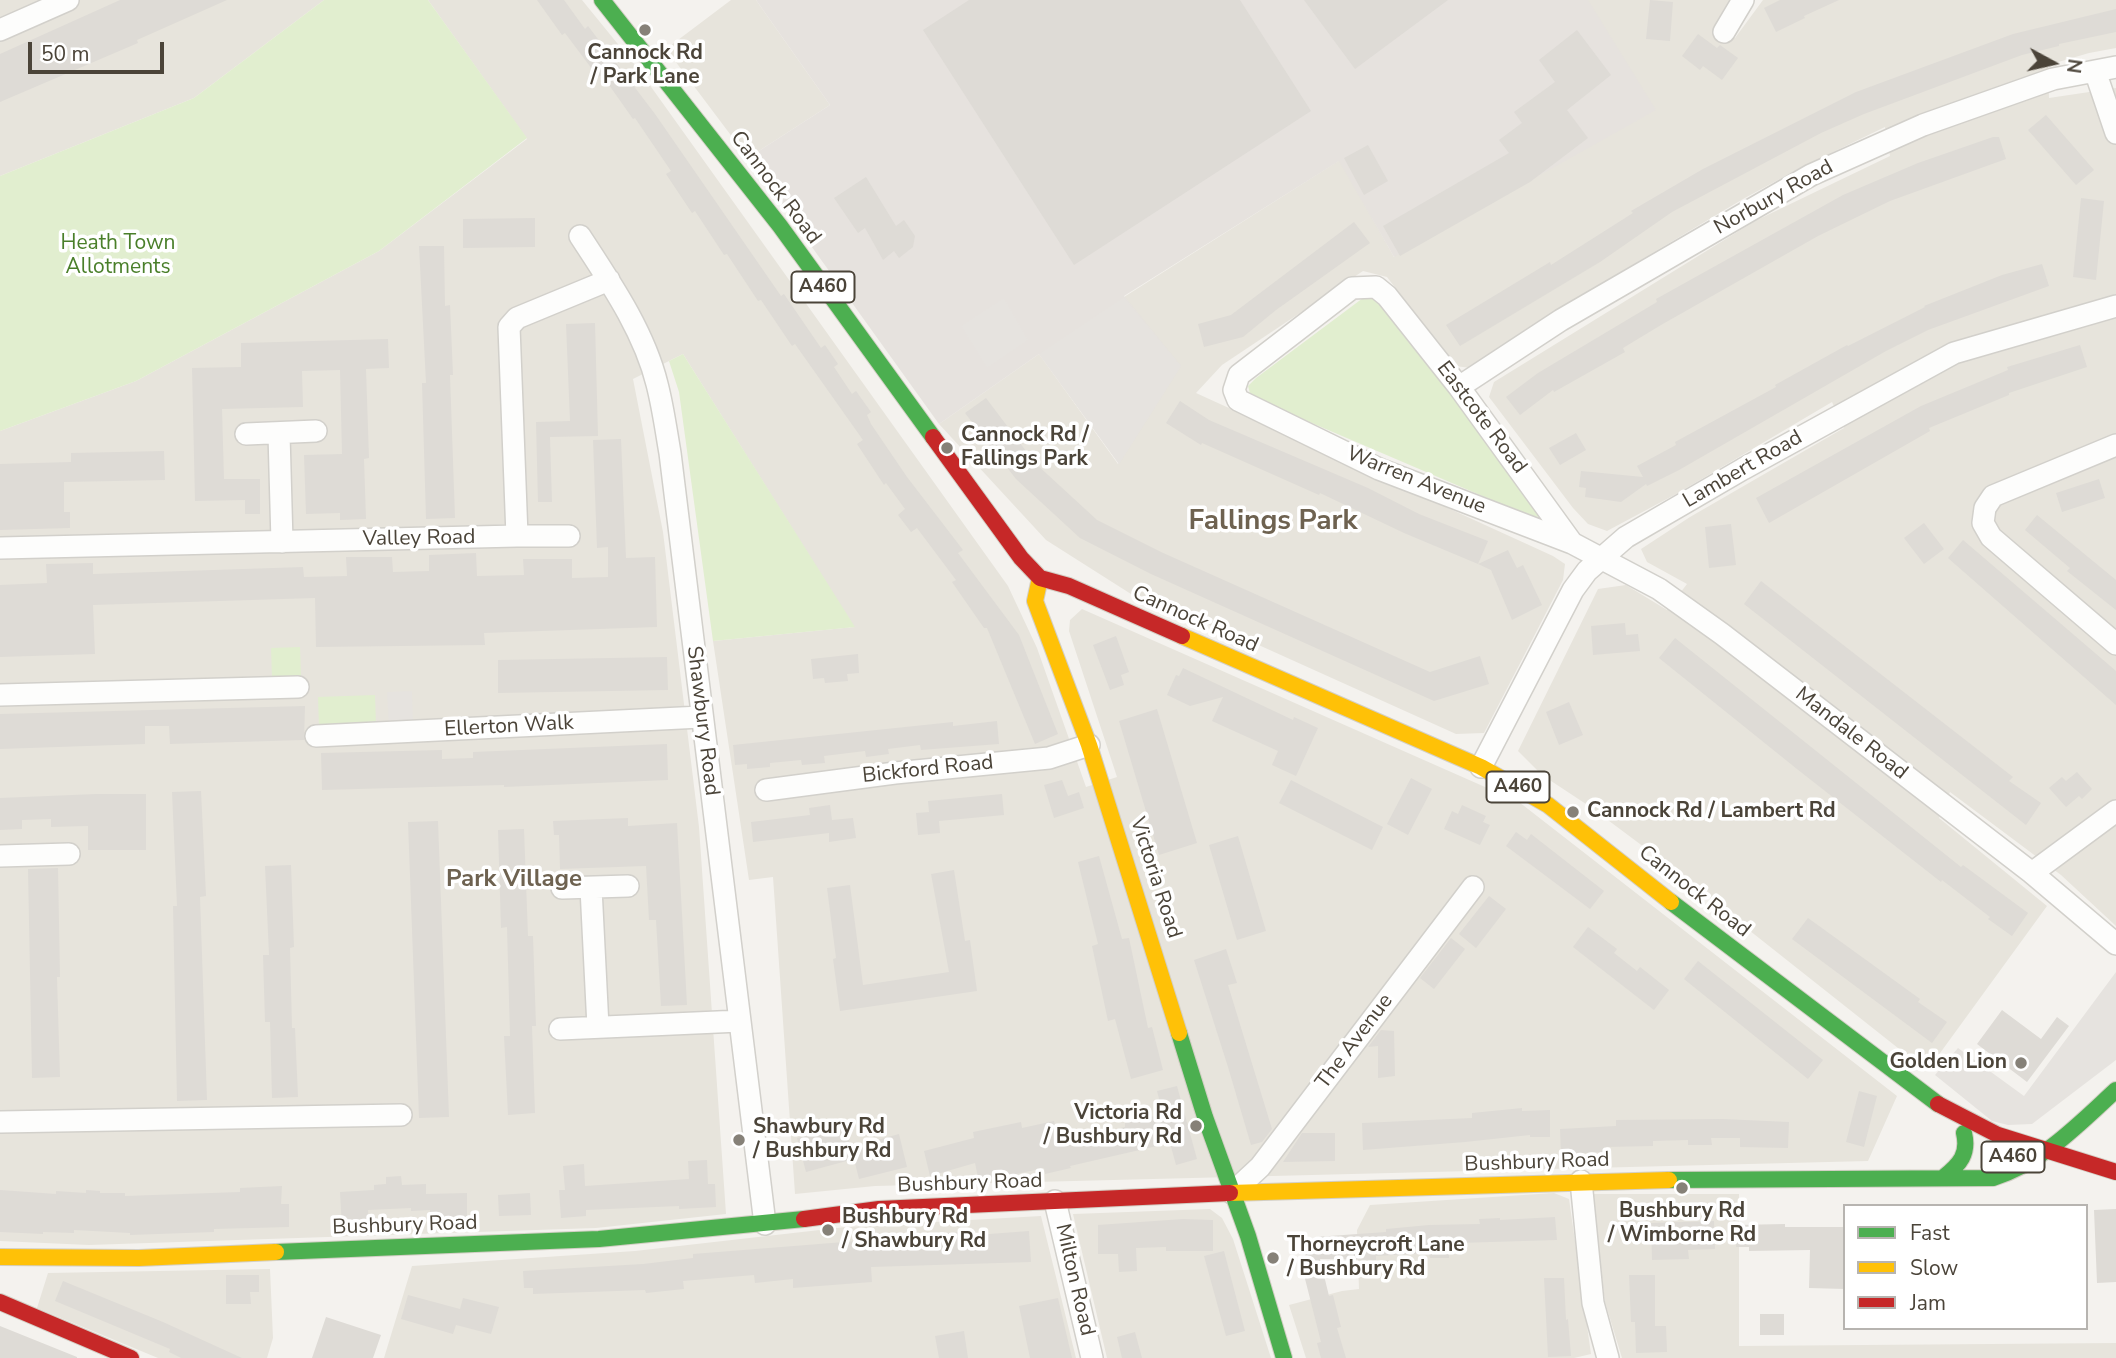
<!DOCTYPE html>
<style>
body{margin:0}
#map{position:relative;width:2116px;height:1358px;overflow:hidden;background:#f4f2ee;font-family:"Nunito Sans",sans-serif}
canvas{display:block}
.legend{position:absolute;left:1843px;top:1204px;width:245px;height:126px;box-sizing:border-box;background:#fff;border:2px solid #b7b4b0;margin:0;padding:9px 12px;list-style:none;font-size:21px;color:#4b4439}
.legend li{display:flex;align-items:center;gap:14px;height:35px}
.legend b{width:35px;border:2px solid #b7b4b0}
.north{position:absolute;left:2018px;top:28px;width:70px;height:70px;-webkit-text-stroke:5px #fff;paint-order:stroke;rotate:98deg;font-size:19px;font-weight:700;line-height:28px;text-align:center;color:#4b4439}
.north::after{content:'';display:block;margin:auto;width:24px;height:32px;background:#4b4439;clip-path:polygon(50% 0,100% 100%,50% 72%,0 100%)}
.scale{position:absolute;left:28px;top:42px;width:136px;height:32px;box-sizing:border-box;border:4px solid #4b4439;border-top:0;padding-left:9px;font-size:21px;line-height:24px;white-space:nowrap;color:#4b4439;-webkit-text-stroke:5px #fff;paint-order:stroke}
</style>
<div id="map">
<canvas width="2116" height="1358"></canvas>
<ul class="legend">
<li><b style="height:9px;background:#4caf50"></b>Fast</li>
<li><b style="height:9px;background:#ffc107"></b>Slow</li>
<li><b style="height:9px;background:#c62828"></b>Jam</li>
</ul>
<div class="north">N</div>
<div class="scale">50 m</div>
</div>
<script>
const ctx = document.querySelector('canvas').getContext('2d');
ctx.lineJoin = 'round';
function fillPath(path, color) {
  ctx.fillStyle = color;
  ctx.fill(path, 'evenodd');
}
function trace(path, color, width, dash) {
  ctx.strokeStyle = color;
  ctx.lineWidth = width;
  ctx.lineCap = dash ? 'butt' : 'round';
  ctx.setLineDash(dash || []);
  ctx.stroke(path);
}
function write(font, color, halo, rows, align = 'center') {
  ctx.font = font + ' "Nunito Sans",sans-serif';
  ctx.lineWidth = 7;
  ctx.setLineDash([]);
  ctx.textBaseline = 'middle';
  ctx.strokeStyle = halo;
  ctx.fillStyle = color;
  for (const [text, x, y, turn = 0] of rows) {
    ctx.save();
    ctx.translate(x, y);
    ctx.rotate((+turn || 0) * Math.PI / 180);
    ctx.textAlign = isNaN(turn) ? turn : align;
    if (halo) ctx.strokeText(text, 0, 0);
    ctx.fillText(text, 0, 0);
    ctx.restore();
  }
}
fillPath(new Path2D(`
 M0,0H324L194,98L0,176Z
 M428,0H582L639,70L1008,586L1037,648L1086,787L1117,777L1069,631L1070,620L1082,609L1519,802L1897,1096L1868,1161L875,1186L795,1194L773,877L749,880L713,641L854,627L683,354L633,379L663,532L699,827L726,1214L596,1228L89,1245L0,1241V431L136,381L379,251L527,139Z
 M731,0H756L830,105L748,158L666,49Z
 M1588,0H1730L1715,29L1735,38L1763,0H2116V48L2089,53L2048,65L2049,98L2116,88V926L2061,875L1950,792L1939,818L2047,906L1927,1071L1644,847L1589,806L1542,775L1518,751L1598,589L1626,585L1667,610L1687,584L1647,562L1641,549L1690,517L1844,428L1832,402L1678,493L1607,531L1588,524L1573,508L1489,397L1494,382L1755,221L1890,156L1885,127L1800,168L1743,199L1604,282L1471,368L1455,366L1387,277L1363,271L1222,365L1196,393L1553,556L1565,564L1563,580L1484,733L1456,734L1252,642L1131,594L1046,540L939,424L1039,354L1118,464L1180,366L1124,297L1340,160L1394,257Z
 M1554,1193L1569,1199L1591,1354L1574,1358H1306L1289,1305L1342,1291L1359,1289L1357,1230L1370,1205Z
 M1592,1194H1739V1346L2116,1343V1358H1622L1605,1302Z
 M1210,1209L1222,1218L1233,1239L1271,1358H1107L1073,1214Z
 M1041,1216L1076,1358H384L412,1266L635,1251L846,1227Z
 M270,1269L273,1338L267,1358H158L37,1308L48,1273Z`), '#e7e4dc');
fillPath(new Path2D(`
 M756,0H1588L1656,110L1394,257L1339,161L1124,296L1181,366L1119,464L1039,354L939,424L748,158L830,105Z`), '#e6e2de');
fillPath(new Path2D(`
 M324,0H428L527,138L379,251L136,381L0,431V176L194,98Z
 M1373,297L1382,304L1540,510L1538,517L1529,516L1251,397L1248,386L1256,378L1363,298Z
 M683,354L855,627L713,641L679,392L669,361Z
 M300,647L301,676L272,677L271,648Z
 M375,695L376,724L319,727L318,697Z`), '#e1eecf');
fillPath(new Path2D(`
 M1124,297L1181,366L1119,464L1039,354Z
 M1004,298L1028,340L987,368L961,326Z
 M412,691L413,725L389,726L387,692Z
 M2116,972V1060L2032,1124L2008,1125L1992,1121L1935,1075L1958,1048L2024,1096Z`), '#e6e3df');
fillPath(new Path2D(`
 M120,0H227L137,40L138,43L0,102V54Z
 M537,0H564L585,29L588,26L655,114L781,296L784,294L821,348L825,345L838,364L834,367L852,394L856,391L871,412L867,415L871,424L907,477L963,550L958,553L1019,635L1058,734L1035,744L987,628H984L952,582L956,580L917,528L911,532L898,515L905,509L886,483L884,485L857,444L863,440L795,344L792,346L761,300L758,301L727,254L724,255L695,211L692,213L666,174L671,171L635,118L633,119L602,75L598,77L565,33L562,35Z
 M969,0H1240L1311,111L1074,265L923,30Z
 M1304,0H1448L1355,69Z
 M1650,0L1673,2L1670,41L1646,39Z
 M1780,0H1839L1804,16L1805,18L1776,32L1764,8Z
 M2116,9V32L2059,44V46L2022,55L1864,114L1821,133L1672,212L1600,262L1460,346L1446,325L1550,262L1551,265L1633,213L1631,211L1703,169L1856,92L2013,34Z
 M1577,30L1611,75L1567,110L1588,138L1530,182L1400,256L1383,226L1509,153L1499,140L1522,123L1514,112L1555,82L1539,60Z
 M1698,34L1717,48L1720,45L1738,58L1722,80L1703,66L1700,70L1682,56Z
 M2046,115L2094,170L2076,185L2028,130Z
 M1993,137H1999L2006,159L1890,201L1818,236L1661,325L1623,348L1625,352L1554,392L1553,390L1520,415L1506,397L1538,373L1657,302L1656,299L1843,195L1918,163Z
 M1368,145L1388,181L1364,195L1344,158Z
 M866,177L896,226L904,220L915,236L913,247L899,258L894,251L883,260L865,228L858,233L834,198Z
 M2081,198L2104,201L2096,280L2073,277Z
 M535,218V247L463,248V219Z
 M1354,222L1370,243L1276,310L1243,337L1204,347L1198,324L1231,315Z
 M419,246H444L445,306L450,305L453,375H450L455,518L426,519L422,383H426Z
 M2042,264L2049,286L1928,330L1886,351L1679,470L1647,486L1646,484L1621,502L1585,497L1586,488L1579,487L1581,471L1643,477L1637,466L1676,445L1675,442L1776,387L1775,385L1847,345L1848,346L1925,307L1924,306L2002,275Z
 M595,323L598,436L550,437L552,502H538L536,422L570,421L566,324Z
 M388,339L389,368L366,369L369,458L364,459L366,519L340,520V513L306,514L304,455L342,454L340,370L302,371L303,407L222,409L224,479H260V514H245V500L195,501L192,368L241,367V343Z
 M2080,345L2087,367L2009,393V395L1929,428L1930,431L1769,523L1756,498L1921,406L2008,370L2007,367Z
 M986,398L1035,463L1097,520L1161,552L1430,672L1480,656L1489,684L1434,701L1151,574L1080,538L1016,479L965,413Z
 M1180,401L1209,420L1368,488L1419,514L1488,541L1478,564L1404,533L1320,493L1319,495L1202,443L1201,445L1166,423Z
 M1576,433L1586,450L1560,465L1549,448Z
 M621,439L626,558L655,557L657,627L484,633L485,645L316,647L315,598L93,605L95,654L0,657V585L47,583L46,564L93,563V574L303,567L304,577L347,576L346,557H392L393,572L429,571V555L476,553L477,576L524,575L523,559H572V578L608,577V547L597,548L593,440Z
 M164,451L165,480L64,482V512H70V528L0,530V464L71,462V453Z
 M2099,479L2105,498L2062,512L2056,493Z
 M2037,515L2116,580V610L2067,571L2070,568L2025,530Z
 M1924,523L1944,549L1924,564L1904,538Z
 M1731,524L1736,565L1709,568L1705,527Z
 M1963,540L2116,671V705L1948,558Z
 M1508,550L1517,568L1523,565L1542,605L1512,620L1491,570L1478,564Z
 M1761,581L2013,777L2009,781L2041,803L2026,825L1744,604Z
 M1625,623L1626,635L1638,634L1640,651L1593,655L1591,626Z
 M1116,636L1129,672L1121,675L1124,685L1110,690L1093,645Z
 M1675,638L1961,867L1963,865L2028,913L2012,936L1988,919L1990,917L1942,880L1941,882L1797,769L1659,658Z
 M858,654L859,673L847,674L848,681L825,683L824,678L813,679L811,659Z
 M667,657L668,690L498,693V660Z
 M1183,668L1293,720L1294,717L1318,728L1296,776L1272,765L1278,751L1212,721L1223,697L1190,706L1167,695L1176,675L1179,676Z
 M1569,702L1583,735L1559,745L1546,712Z
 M305,706L304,740L170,744L169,726H145V744L0,749V714Z
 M1157,709L1197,843L1159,855L1119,721Z
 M997,721L999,744L921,750L920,745L888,749L889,754L866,757L865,751L824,756L825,763L802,765L801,760L770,763V767L747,769V764L735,765L733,745L953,722V726Z
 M667,744L668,780L504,787V785L322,790L321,753L442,750V759L473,758V752Z
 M2077,772L2092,789L2082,799L2079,796L2066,807L2049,788L2062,777L2066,781Z
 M1411,778L1432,789L1408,835L1387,824Z
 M1062,780L1068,796L1079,792L1084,808L1054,818L1044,785Z
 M1291,780L1383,827L1372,850L1279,803Z
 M201,791L206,896L200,897L207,1100L177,1101L173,906H177L172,792Z
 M96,794H146V850H88V826L51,827V819L22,820V829L0,830V798Z
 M1002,794L1004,815L939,821L940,833L918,835L916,813L929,812L928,801Z
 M830,805L832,820L853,818L856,838L829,842V833L753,842L751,822L810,815L809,808Z
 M1462,805L1486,816L1483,822L1490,825L1480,845L1444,829L1452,811L1458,814Z
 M628,818V826L677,823L687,1005L661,1006L656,920H649L646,866L560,869L559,835H554L553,821Z
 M438,821L449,1117L419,1118L408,822Z
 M524,829L528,936H533L536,1026H532L535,1113L508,1115L504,1036H510L507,927L501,928L498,830Z
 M1516,832L1527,840L1531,834L1604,891L1590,909L1506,846Z
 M1238,836L1266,931L1237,940L1209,845Z
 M1099,856L1122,939L1129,938L1148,1028L1152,1027L1163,1070L1131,1079L1115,1019L1108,1021L1092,946L1098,944L1078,862Z
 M291,865L294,947L290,948L292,1028H295L298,1097L272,1098L270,1022H265L263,955H269L265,866Z
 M58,868L60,977H57L60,1077L32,1078L28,869Z
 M954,870L965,941L970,940L977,991L840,1011L833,959L836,958L827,888L850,885L863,985L949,972L931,874Z
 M1489,896L1506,909L1476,948L1459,934Z
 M1808,918L1920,999L1918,1002L1947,1022L1932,1043L1792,939Z
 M1588,927L1617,949L1614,953L1637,971L1640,967L1669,990L1654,1010L1573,947Z
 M1451,938L1465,949L1434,989L1420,978Z
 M1226,949L1237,983L1228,985L1272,1129L1262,1142L1251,1145L1228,1067L1194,960Z
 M1698,961L1823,1060L1808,1079L1684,979Z
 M2002,1010L2041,1039L2057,1017L2069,1026L2027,1082L1977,1044Z
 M1381,1030L1394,1031L1395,1076L1378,1078V1046L1368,1047Z
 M1177,1086L1197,1159L1176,1165L1170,1143L1070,1166L1071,1168L1045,1174L1044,1168L979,1182L975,1163L930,1176L924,1151L974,1138L973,1132L1021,1122L1022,1128L1054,1121L1059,1142L1091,1135L1125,1127V1123L1163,1114L1157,1091Z
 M1859,1091L1877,1096L1864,1147L1846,1142Z
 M1522,1108V1111L1550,1110V1137H1530V1135L1465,1142L1363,1150L1362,1123L1472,1118V1113Z
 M1723,1119L1789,1122L1788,1148L1740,1147V1138H1711L1712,1145H1688V1140L1653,1141V1146L1606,1147V1152L1561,1154L1560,1129L1616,1126V1120Z
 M845,1125L854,1159L806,1172L797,1138Z
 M1302,1133H1335V1161L1283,1162Z
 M899,1134L907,1167L859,1179L851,1147Z
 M707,1160L708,1184H715L716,1207L679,1209V1206L586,1210V1216L561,1218L559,1190H565L563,1166L584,1164L585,1186L689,1179L688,1161Z
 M401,1176L402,1185L426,1184V1194L467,1193V1220L430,1221V1210L411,1211V1208L368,1210L369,1225L342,1226L340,1192L374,1190V1185L386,1184V1177Z
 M282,1186L281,1204H289V1227L214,1229V1232L130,1235V1233L74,1230V1233L43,1232V1234L0,1232V1190L56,1194V1191L86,1193V1190L100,1191V1193H125V1196L240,1192V1188Z
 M530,1193L531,1215L499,1216L498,1195Z
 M2116,1209V1282L2097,1283L2094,1210Z
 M1555,1217L1557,1240L1458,1243V1246H1449V1258H1430L1429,1253L1376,1256V1260L1320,1259L1329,1296L1333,1295L1341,1327L1337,1328L1346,1358H1321L1317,1343L1321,1342L1301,1263L1315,1237L1386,1232V1229L1429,1225L1480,1224L1479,1219L1500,1218V1220Z
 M1183,1219L1213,1220V1251H1166V1247L1136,1248L1137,1271L1119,1272L1118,1254H1098V1225Z
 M1714,1221L1715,1249L1688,1250L1689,1259L1652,1260L1651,1223Z
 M1785,1224V1227H1845V1289L1809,1288L1810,1250L1749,1251V1247H1736L1737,1225Z
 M1029,1231L1031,1262L871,1267L872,1282L793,1288V1279L755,1283L754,1275L683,1281L684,1289L646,1293L645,1290L533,1294V1288H524L523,1271L643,1264L693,1258V1254L882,1239V1237L963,1232V1236Z
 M1224,1251L1245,1331L1226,1336L1204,1256Z
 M226,1275H259V1292H250L251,1304H226Z
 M1629,1275H1655V1326H1666L1667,1352L1636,1353L1635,1322H1631Z
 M1544,1278H1564L1566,1320L1568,1319L1571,1356L1548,1357Z
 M63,1281L163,1322L242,1358H181L169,1352L170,1349L55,1301Z
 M408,1295L460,1309L463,1298L499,1307L491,1334L456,1325L453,1334L401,1319Z
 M1058,1298L1072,1358H1030L1019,1306Z
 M1760,1314H1784V1335H1760Z
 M326,1317L381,1335L373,1358H312Z
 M0,1326L77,1357V1358H0Z
 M964,1331L968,1358H939L935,1336Z
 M1135,1332L1142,1358H1122L1117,1337Z`), '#dedbd6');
const street = new Path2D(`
 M0,30L68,0
 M1724,32L1743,0
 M2095,71L2116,133
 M580,236C610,282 644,331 657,384C663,407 666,430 670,453L765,1224
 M1459,387L1561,320L1811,175L1923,125L2053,79L2116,67
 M246,434L316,431
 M279,434L282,542
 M2116,445L1993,496L1985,508L1983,523L1991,537L2116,644
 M517,536H569
 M1572,543L1459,387L1387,296L1376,287L1352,288L1239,375L1234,390L1238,400L1379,469L1572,543L1659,589L1722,634L2032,873L2116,944
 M0,548L517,536L509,327L517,318L609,280
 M0,695L298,687
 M316,736L701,717
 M1481,767L1573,590L1587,571L1626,537L1743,469L1954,353L2116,306
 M766,790L895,773L1049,758L1089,745
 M0,856L69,854
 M2032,873L2116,811
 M562,888L628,886
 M591,888L598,1027
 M560,1029L740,1021
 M0,1122L401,1115
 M1581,1181L1593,1303L1608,1358
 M1232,1193L1260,1167L1473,887
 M1055,1201L1092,1358`);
const fast = new Path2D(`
 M602,0L780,226L933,437
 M1671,902L1938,1104
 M1179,1033L1205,1117L1248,1236L1284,1358
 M1944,1177C1960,1164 1969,1154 1964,1133
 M1669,1180L1993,1178C2042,1163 2079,1124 2116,1090
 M276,1252L599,1239L804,1219`);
const slow = new Path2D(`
 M1040,578L1035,601L1089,745L1179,1033
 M1182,636L1481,767L1548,805L1671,902
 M1230,1193L1669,1180
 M0,1257L139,1258L276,1252`);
const jam = new Path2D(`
 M933,437L1021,558L1040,578L1069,586L1182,636
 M1938,1104L1998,1135L2116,1172
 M804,1219L879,1209L1230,1193
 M0,1302L131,1358`);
trace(street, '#d2d0cb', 24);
trace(fast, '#d3cfc5', 18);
trace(slow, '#d3cfc5', 18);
trace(jam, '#d3cfc5', 18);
trace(street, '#fdfdfc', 21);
trace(fast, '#4caf50', 16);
trace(slow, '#ffc107', 16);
trace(jam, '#c62828', 16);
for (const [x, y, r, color] of [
 [645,30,7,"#868178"],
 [947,448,7,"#868178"],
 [1573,812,7,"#868178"],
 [2021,1063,7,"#868178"],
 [1196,1126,7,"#868178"],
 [739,1140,7,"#868178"],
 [1682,1188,7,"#868178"],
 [828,1230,7,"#868178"],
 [1273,1258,7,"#868178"]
]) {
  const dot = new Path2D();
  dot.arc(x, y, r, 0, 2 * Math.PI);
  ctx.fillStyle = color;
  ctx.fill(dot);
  trace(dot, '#fff', 2.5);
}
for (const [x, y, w] of [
 [823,287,63],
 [1518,787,63],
 [2013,1157,63]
]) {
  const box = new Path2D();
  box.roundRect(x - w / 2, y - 15.5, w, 31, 5);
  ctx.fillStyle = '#fff';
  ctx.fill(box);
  trace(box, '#4b4439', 2);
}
write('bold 19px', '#4b4439', null, [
 ["A460",823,287],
 ["A460",1518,787],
 ["A460",2013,1157]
]);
write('bold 21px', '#4b4439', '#fff', [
 ["Cannock Rd",645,54,"center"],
 ["/ Park Lane",645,78,"center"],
 ["Cannock Rd /",961,436],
 ["Fallings Park",961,460],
 ["Cannock Rd / Lambert Rd",1587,812],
 ["Golden Lion",2007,1063,"right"],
 ["Victoria Rd",1182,1114,"right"],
 ["/ Bushbury Rd",1182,1138,"right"],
 ["Shawbury Rd",753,1128],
 ["/ Bushbury Rd",753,1152],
 ["Bushbury Rd",1682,1212,"center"],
 ["/ Wimborne Rd",1682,1236,"center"],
 ["Bushbury Rd",842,1218],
 ["/ Shawbury Rd",842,1242],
 ["Thorneycroft Lane",1287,1246],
 ["/ Bushbury Rd",1287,1270]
], 'left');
write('21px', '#4b4439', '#fff', [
 ["Cannock Road",775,188,53],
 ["Norbury Road",1774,198,-29],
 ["Eastcote Road",1481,418,53],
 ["Lambert Road",1743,470,-30],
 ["Warren Avenue",1416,481,22],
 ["Valley Road",419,539,-1],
 ["Cannock Road",1195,620,24],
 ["Shawbury Road",702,721,83],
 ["Ellerton Walk",509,727,-3],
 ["Mandale Road",1851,734,38],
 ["Bickford Road",928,770,-6],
 ["Victoria Road",1155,878,72],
 ["Cannock Road",1694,892,38],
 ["The Avenue",1355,1042,-53],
 ["Bushbury Road",1537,1163,-2],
 ["Bushbury Road",970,1184,-2],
 ["Bushbury Road",405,1226,-2],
 ["Milton Road",1074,1280,77]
]);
write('21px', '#4a7f2a', '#fff', [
 ["Heath Town",118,244],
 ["Allotments",118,268]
]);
write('bold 24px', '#6e6250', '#fff', [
 ["Park Village",514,880]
]);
write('bold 28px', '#6e6250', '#fff', [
 ["Fallings Park",1273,522]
]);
</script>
